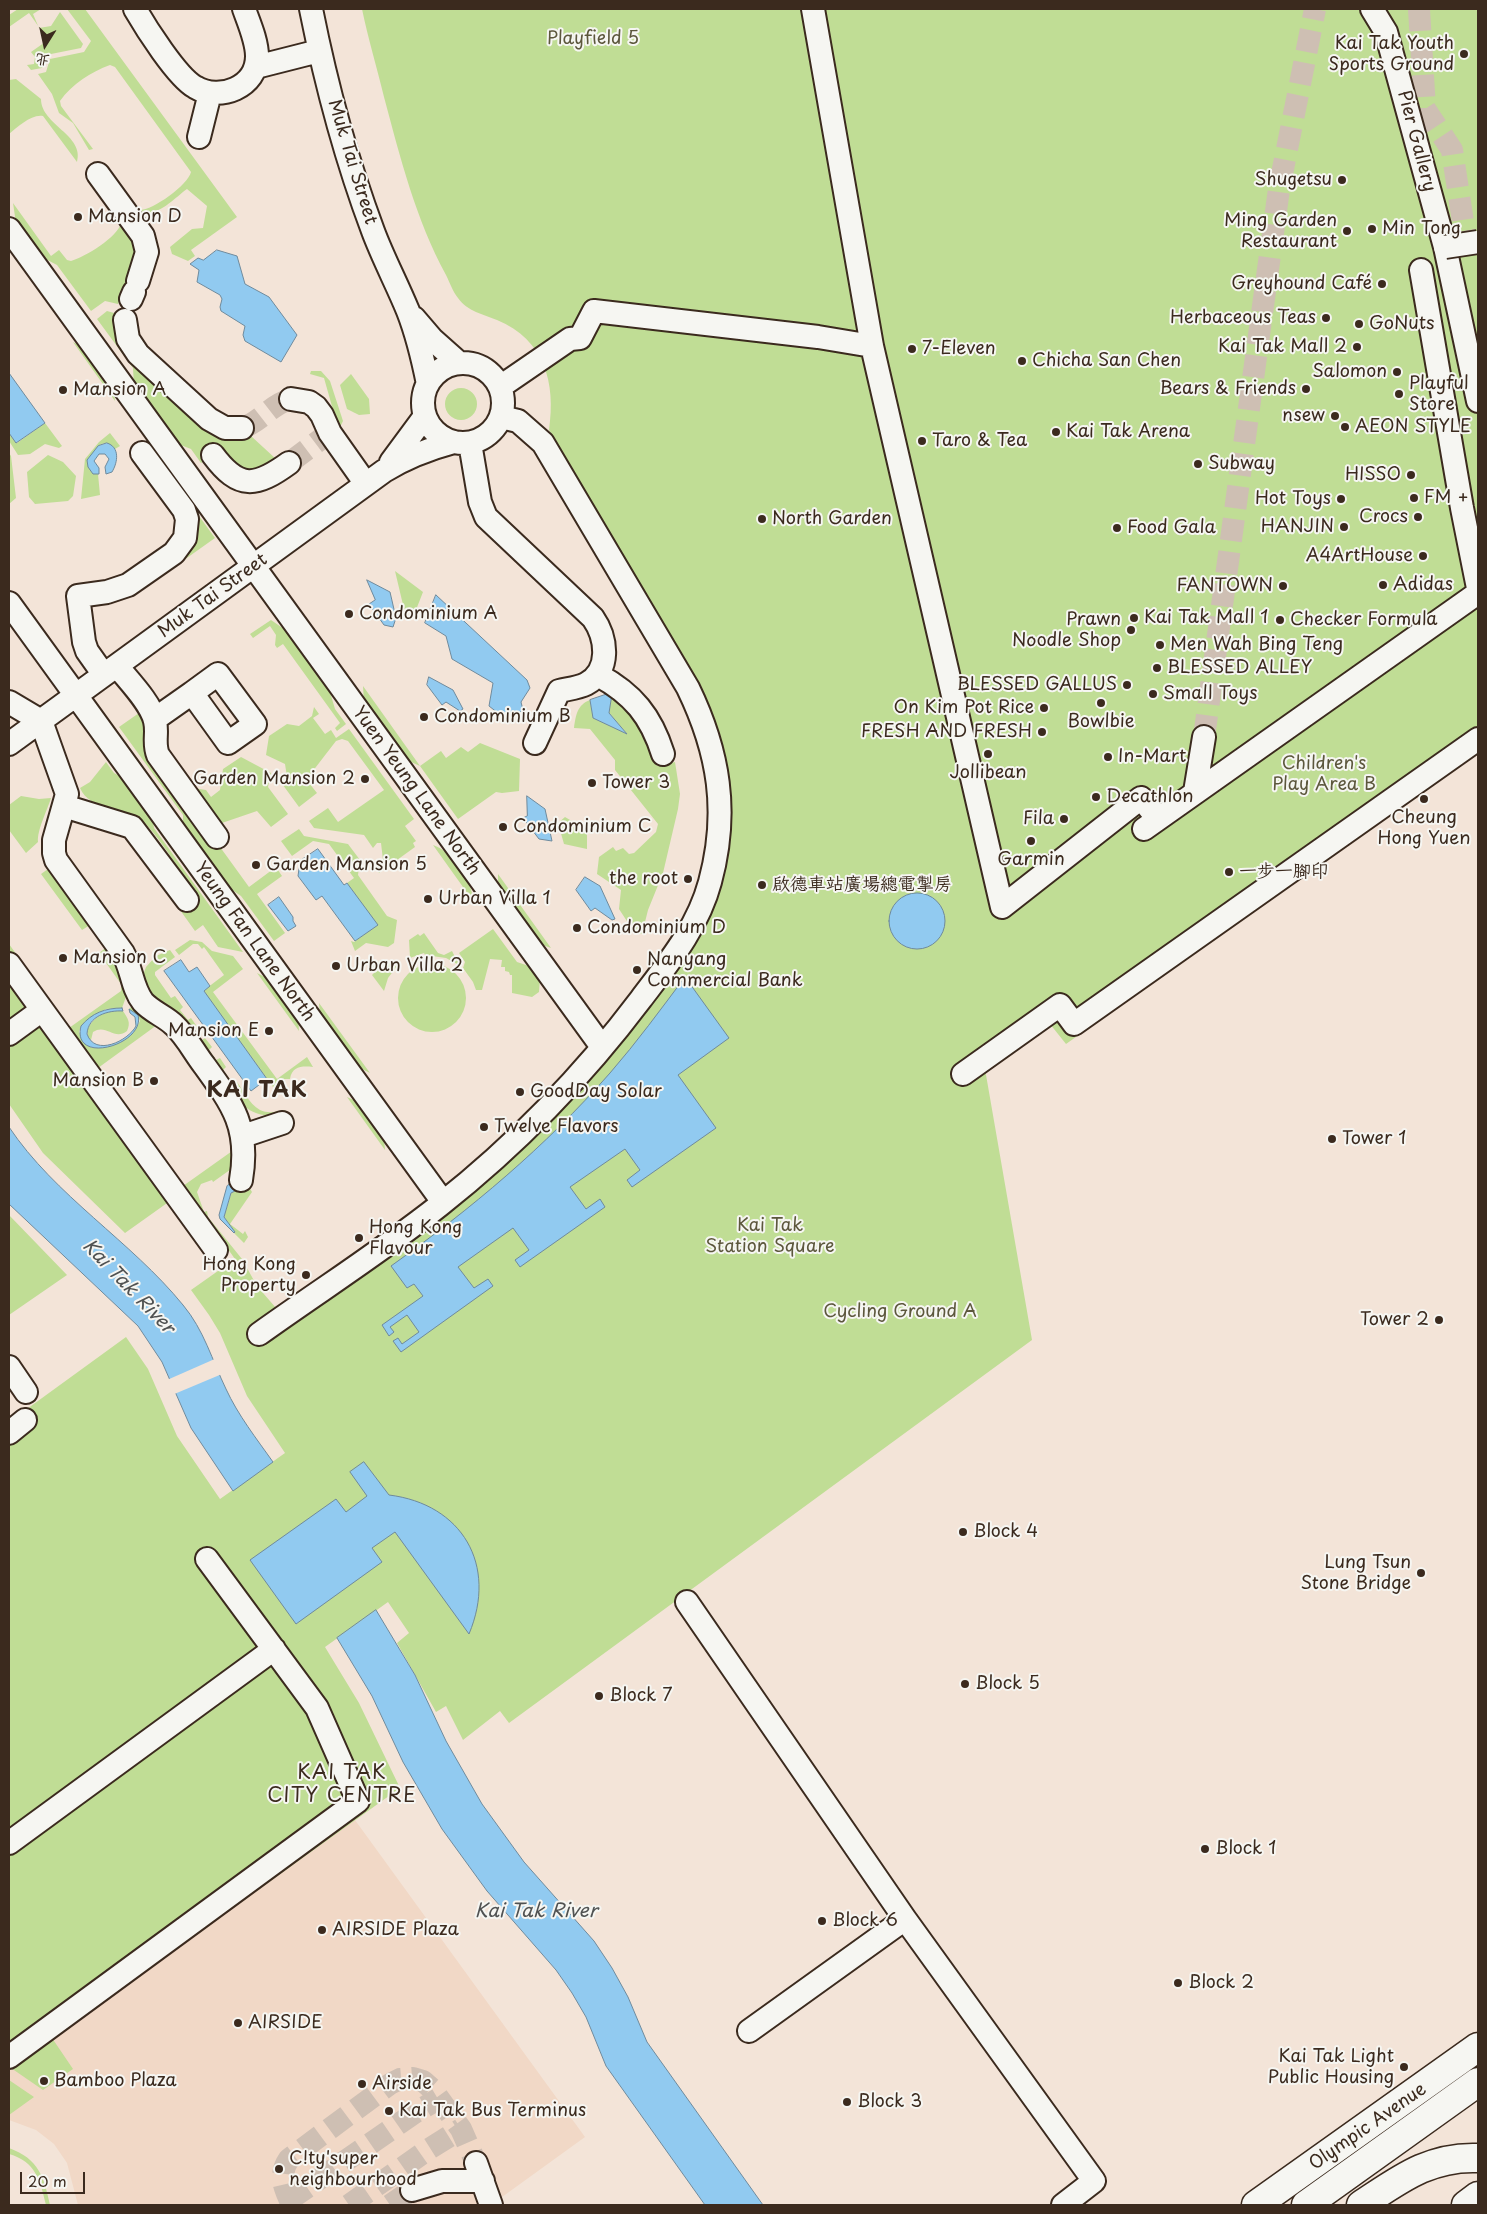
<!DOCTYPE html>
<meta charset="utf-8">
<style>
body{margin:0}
#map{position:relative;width:1487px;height:2214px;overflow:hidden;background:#f3e4d8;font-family:"Playpen Sans","LXGW WenKai TC",sans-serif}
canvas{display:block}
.frame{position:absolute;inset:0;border:10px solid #3b2a1e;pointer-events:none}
.north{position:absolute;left:20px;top:20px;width:50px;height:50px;-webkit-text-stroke:4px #f6f6f2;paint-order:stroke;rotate:190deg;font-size:14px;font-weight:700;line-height:20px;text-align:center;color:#3b2a1e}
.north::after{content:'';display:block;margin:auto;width:18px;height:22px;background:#3b2a1e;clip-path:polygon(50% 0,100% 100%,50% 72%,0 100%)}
.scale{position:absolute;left:20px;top:2172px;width:65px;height:22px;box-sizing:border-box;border:2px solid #3b2a1e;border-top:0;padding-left:6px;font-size:15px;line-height:18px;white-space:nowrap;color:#3b2a1e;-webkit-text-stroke:4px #f6f6f2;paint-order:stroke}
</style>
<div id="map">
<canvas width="1487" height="2214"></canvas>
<div class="frame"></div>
<div class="north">北</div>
<div class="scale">20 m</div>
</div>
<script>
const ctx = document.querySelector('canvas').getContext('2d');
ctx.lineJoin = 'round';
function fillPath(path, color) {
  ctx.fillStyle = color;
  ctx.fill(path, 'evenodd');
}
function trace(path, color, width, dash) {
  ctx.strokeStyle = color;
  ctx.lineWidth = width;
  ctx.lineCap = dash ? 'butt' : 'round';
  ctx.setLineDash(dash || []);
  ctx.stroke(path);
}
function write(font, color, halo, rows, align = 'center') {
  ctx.font = font + ' "Playpen Sans","LXGW WenKai TC",sans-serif';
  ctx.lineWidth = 4;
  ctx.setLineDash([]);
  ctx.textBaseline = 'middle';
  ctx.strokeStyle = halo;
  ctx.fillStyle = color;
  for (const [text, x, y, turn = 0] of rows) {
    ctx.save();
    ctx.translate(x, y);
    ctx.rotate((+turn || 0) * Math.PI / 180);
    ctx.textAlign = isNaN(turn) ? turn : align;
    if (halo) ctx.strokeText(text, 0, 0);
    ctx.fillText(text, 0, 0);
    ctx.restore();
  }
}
fillPath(new Path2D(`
 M355,1820L585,2137L491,2205H78L67,2163L54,2144L36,2130L9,2120V2069Z`), '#f1d8c6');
fillPath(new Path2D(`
 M18,9H41L33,14L39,28L51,26L60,12L83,44L81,48L46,55L42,68L31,70L27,65L34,64L35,57L31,52L48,40L29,13L9,27V15Z
 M67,9H85L237,217L191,250L195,256L188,261L172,254L170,247L192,229L203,228L207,206L187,189C173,199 156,220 138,210C151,212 188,185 191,172L115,67L110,65C91,72 72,84 60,101L61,106L93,149L89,150L73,123L59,113L52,94L38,74L46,72L50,59L84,52L91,41Z
 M362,9H1478V753L1066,1044L1050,1024L985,1069L1032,1340L509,1723L500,1711L463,1740L446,1706L436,1712L397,1643L409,1633L388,1602L325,1647L359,1703L400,1788L52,2038L73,2069L43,2090L11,2068L9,2069V1422L126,1337L148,1369L177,1436L220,1499L285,1453L247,1396L220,1333L209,1315L191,1290L235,1259L183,1186L235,1149L234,1167L213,1182L212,1180L201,1184L197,1192L204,1212L207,1211L208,1217L242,1259L257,1286L276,1308L338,1264L351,1282C382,1260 416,1239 446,1214C521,1153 590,1087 648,1010C676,972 702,934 719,890C740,832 730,768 710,712L549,430C556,383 545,340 497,320C483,314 468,312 458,298C453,292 450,283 446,275C416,220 400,157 384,97C377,68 368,38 362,9Z
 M16,79L41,99C41,125 85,135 77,162L43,116C31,114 18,127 9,134V80Z
 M13,203L51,256L59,250L67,260L71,261C85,257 118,237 121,223C126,231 134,241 135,251C136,268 125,289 118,304L105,301L91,311L57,265L36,254L17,230Z
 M107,311L114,313V330L119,346L246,438L251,436L276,459C248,479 242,471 221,449L201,463L191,449L178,444L134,387L133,368L97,319Z
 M73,342L84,348L113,386L115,401Z
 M311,371H321L330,381L343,421L340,427L337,424L324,378L310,374Z
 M351,374L369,399L370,414L359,415L347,409L340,385Z
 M445 404a16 16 0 1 1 32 0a16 16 0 1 1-32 0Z
 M45,423L62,446L59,448L45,444L30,454L18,455L9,441V433L17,443Z
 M110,433L120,446L115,449L107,443L101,444L87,462L92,472L98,474L100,495L81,499L85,459L99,442Z
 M9,453L11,456L16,498L9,504Z
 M48,455L63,462L76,476L73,496L68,501L35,504L29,497L27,472Z
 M162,465L178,475L197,507L199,516L215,538L184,560L195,543L197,523Z
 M395,571L423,592L414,615L404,609Z
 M271,620L287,631L327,682L335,709L346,724L337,731L335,728L340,723L283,644L277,648L275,645L276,635L270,626L253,638L250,634Z
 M363,686L420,766L441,751L446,758L461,747L468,752L480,743L520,759L519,791L502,793L496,792L458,819L420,766L400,757L364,703Z
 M612,694C638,718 646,732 657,766L675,762L680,794L678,809L663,873L648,910L642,934L634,932L619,909L621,890L597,874L599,857L613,847L616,851L623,848L629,854L634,853L656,832L658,824L615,770V760L590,729L574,728C576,715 577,705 590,700L593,718L626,733L609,713Z
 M314,707L319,714L313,718L325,734L331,730L336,738L349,729L414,819L405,826L416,841L413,843L415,847L379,873L375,864L383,860L381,843H377L373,848L364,835L314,828L309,821L328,808L338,822L384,790L348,741L342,739L336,741L309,776V783L317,793L299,807L280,781L287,777L285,764L266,755L269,736L287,724L299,726L312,716Z
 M139,713C150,726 141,745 147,760L208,844L215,840L249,887L276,867L282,876L257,894L285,933L274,941L241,896L225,885L183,826V815L119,727Z
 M241,757L271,773L268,787L288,814L271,827L257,811L219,824L193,788L206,790L211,797L220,790L223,769Z
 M106,762L114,773L123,778L153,820L154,828L243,952L218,947L203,925L195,931L180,910L198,897C183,877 158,833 140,819C121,805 91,812 80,788L90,782Z
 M21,796L39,799L51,798C47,811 37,830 38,842L26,853L9,830V805Z
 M565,817L587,830V849L564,844L558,823Z
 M299,829L304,836L348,844L360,860L358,875L387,916L397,920L394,943L388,947L366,943L355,951L351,941L354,942L377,925L347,883L354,878L329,844L313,841L292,856L281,841Z
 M433,845C452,851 473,881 473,901Z
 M48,869L51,871L90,925L82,930L41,874Z
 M498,874L551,948L540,944L498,884Z
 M493,929L517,962L532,967L540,978L539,992L532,997L512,993V975H510L509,972L505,971V967H501L502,960L490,959L482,990H476L473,982L463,968L465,962L459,953Z
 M424,933L438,953L444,955L452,951L455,957L461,962L459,965L446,958L425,955L424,953L410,958L409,940L418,934L420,936Z
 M190,940L202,942L212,951L233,956L243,969L213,992L277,1079L307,1057L313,1067C302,1066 292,1066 290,1079H285L273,1087L203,991L224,975L204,947L202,949L198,944H193L179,955L175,950Z
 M9,944L69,1028L121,991V984L99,953L107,947L114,958L127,994L122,1008L106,1009L81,1026L79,1032L92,1048C113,1048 130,1040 140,1021L138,1015L129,1009L132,1006L157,1025L98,1068L184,1191L125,1233L43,1153L9,1104Z
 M170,950L175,957L155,972V975L171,998L175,996L183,1007L180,1010L188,1020L191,1018L198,1028L195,1030L202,1040L205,1038L212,1047L209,1050L216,1060L220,1058L226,1067L223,1070L231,1081L235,1079C242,1088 249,1104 260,1110C279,1119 295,1094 288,1135L280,1114C266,1117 255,1115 244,1106L181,1019L157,1001L146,990L143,975L146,967L156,956Z
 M381,960L397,966L388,978L384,991L372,975L374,973L370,968Z
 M398 998a34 34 0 1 1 68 0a34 34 0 1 1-68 0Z
 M257,973L267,978L298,1018L299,1031Z
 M319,1003L370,1073L358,1067L320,1014Z
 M115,1010L123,1011C128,1019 131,1022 127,1031C114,1041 106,1023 93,1032L91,1040L88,1038L87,1030C93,1018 102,1012 115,1010Z
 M347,1097L356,1101L384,1139L385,1150Z
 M249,1187L252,1192L230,1224L243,1234L245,1231L248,1237L244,1243L234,1233L235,1232L224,1217L232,1191Z
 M9,1215L67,1275L9,1315Z
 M9,2080L34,2097L9,2115Z
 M9,2148C39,2159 44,2177 50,2205H46C40,2180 36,2162 9,2154Z`), '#c0dd95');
const water = new Path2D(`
 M217,250L237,256L245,284L269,297L297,335L281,362L245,341L243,335L245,326L221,311L220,307L222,299L220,295L197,282L199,270L190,264L198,258L203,260Z
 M9,373L45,423L16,443L9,433Z
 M107,443C120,447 118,462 112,472L106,474L105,467L109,459L105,454H99L94,461L99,468V474H93L88,467L87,460L98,446Z
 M367,580L390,592L396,618L393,627L384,625L369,604L375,600Z
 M436,595L527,680L530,688L521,702L523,710L508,721L489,706L493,683L452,659L446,636L425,623Z
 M429,677L453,690L463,709L460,711L446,702L442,705L427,685Z
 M607,694H612L609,713L627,734L593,718L590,700Z
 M527,796L545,809L552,841L539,839L523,818L527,816Z
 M318,849L344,885L347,883L378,925L355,941L322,896L316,900L298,876L300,861Z
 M585,877L600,886L615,919L612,920L595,908L591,911L576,890Z
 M889 921a28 28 0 1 1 56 0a28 28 0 1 1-56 0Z
 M279,897L293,917V921L296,926L288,931L268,905Z
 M181,960L189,972L197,967L210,986L204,991L267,1079L251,1091L164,971Z
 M685,977L729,1038L678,1075L716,1128L632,1187L627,1180L640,1170L625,1149L570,1187L586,1209L600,1199L605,1207L520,1267L515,1260L529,1250L513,1228L458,1267L474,1288L488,1279L493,1286L401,1352L393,1341L398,1338L402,1344L419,1332L407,1315L390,1327L394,1332L389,1336L382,1325L423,1296L414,1284L407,1288L391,1266C471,1209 545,1147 610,1073C637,1042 661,1009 685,977Z
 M122,1008L123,1011C108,1010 88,1016 87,1034C95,1057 128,1041 136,1026L135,1017L130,1013L129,1009L138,1015C146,1045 71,1066 81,1026C92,1013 105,1008 122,1008Z
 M9,1127C55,1196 131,1241 183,1305C204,1330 212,1360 226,1389C238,1415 256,1438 273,1462L233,1491L191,1428L162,1362L138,1326L9,1204Z
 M232,1183L237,1190L231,1193L224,1217L235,1232L234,1233L220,1219L219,1215L227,1186Z
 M364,1462L389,1495C462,1504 498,1565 469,1634L395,1532L372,1548L382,1562L296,1624L250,1560L336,1499L346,1512L367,1496L350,1472Z
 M376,1610L415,1675L446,1741L482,1804L524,1862L594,1941L612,1968L628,1997L647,2042L763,2205H705L606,2066L586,2017L572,1993L556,1970L487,1891L442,1829L403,1762L372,1696L337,1638Z`);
fillPath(water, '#91caf0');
trace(water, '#6f8a9c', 1);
fillPath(new Path2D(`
 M217,1358L222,1374L172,1395L167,1380Z`), '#f3e4d8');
trace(new Path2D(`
 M1419,9L1425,109L1452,150L1469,261
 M242,428C261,422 271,404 291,399
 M289,463L325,436
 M1204,737L1279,189L1315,9
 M289,2200L416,2112L438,2099
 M292,2205C284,2188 278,2175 289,2159L390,2084L400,2079L413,2078L423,2081L432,2089L461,2129L476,2163
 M349,2205L429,2149L461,2129
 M390,2205L412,2190`), '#cebfb3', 22, [22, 11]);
const minor = new Path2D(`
 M135,9C146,28 177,77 195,87C220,102 257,87 257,56C257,41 249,23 244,9
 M311,9C326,84 346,159 373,231C383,258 397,284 408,311C417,334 423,359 428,384
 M813,9L872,346L1002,907L1141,798L1158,819
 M1372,9L1386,32L1445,247L1478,401
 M256,67L319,51
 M199,137L210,93
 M98,174L143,236L147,252L138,281
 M9,229L597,1040
 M1421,270L1462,508L1478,588
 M131,299L134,292
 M414,318L432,339L459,363
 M125,320L128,339L138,354L209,419L225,428H242
 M423 403a40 40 0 1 1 80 0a40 40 0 1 1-80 0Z
 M500,387L570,339L580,338L594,311L818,337L872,346
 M291,399L309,402L316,407L322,415L330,433L366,484
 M470,443L480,502L486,517L593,618C607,638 611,671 586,684C578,688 567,689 559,691L535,743
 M213,455C239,490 256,487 289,463
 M391,462L425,416
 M9,603L443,1202
 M117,666C128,680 151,703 155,721C158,733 153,743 158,755L217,837
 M218,674L255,724L228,743L192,693Z
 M104,675L87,651L84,642L78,596L107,592L128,585L174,553L185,538L187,519L184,510L142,453
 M598,675C633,694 651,716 663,754
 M9,702L41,721L67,794L54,840V853L56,860L123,953C132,969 132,988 143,1002C152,1012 165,1016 174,1025C186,1036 194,1052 204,1065C233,1105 250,1128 241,1180
 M155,719L192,693
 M9,744L384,471C407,457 428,449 454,442
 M1195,792L1204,737
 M64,806L132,827L187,900
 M1144,829L1478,593
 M9,964L216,1250
 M9,1034L42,1010
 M963,1074L1060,1005L1074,1024L1478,739
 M243,1136L282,1123
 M259,1334C319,1291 382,1251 440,1205C516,1145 583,1076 641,999C669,962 698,927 710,882C729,812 719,752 688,688L543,443L518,421L501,417
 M9,1367L26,1392
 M9,1433L25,1420
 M687,1602L905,1919L1094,2181L1063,2205
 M9,1843L274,1649
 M749,2031L905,1919
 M9,2057L358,1801L317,1708L207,1559
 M476,2163L491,2205
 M412,2190L442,2181H483`);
const major = new Path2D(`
 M1256,2205L1478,2047
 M1306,2205L1478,2082
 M1361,2205C1399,2180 1429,2156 1478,2158
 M1466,2205L1478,2196`);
trace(minor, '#3b2a1e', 26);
trace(major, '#3b2a1e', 31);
trace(minor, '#f6f6f2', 22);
trace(major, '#f6f6f2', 28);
const minorBridge = new Path2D(`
 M1445,247L1478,242`);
trace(minorBridge, '#3b2a1e', 26, []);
trace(minorBridge, '#f6f6f2', 22);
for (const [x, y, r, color] of [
 [1464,54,5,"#3b2a1e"],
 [1342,180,5,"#3b2a1e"],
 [78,217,5,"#3b2a1e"],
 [1372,229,5,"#3b2a1e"],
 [1347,231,5,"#3b2a1e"],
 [1382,284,5,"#3b2a1e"],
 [1326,318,5,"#3b2a1e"],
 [1359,324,5,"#3b2a1e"],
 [1357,347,5,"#3b2a1e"],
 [912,349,5,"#3b2a1e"],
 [1022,361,5,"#3b2a1e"],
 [1397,372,5,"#3b2a1e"],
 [1306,389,5,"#3b2a1e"],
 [63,390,5,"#3b2a1e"],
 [1399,394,5,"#3b2a1e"],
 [1335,416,5,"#3b2a1e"],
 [1345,427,5,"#3b2a1e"],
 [1056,432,5,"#3b2a1e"],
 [922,441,5,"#3b2a1e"],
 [1198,464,5,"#3b2a1e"],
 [1411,475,5,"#3b2a1e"],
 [1414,498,5,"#3b2a1e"],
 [1341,499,5,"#3b2a1e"],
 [1418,517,5,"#3b2a1e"],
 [762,519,5,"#3b2a1e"],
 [1344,527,5,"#3b2a1e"],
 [1117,528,5,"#3b2a1e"],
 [1423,556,5,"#3b2a1e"],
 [1383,585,5,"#3b2a1e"],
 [1283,586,5,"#3b2a1e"],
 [349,614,5,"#3b2a1e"],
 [1134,618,5,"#3b2a1e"],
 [1280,620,5,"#3b2a1e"],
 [1131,630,5,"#3b2a1e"],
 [1160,645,5,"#3b2a1e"],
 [1157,668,5,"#3b2a1e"],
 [1127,685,5,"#3b2a1e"],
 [1153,694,5,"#3b2a1e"],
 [1101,703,5,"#3b2a1e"],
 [1044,708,5,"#3b2a1e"],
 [424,717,5,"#3b2a1e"],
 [1042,732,5,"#3b2a1e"],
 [988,754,5,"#3b2a1e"],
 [1108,757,5,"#3b2a1e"],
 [365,779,5,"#3b2a1e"],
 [592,783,5,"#3b2a1e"],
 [1096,797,5,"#3b2a1e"],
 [1424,799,5,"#3b2a1e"],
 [1064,819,5,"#3b2a1e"],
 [503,827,5,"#3b2a1e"],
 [1031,841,5,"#3b2a1e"],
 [256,865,5,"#3b2a1e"],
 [1229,872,5,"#3b2a1e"],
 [688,879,5,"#3b2a1e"],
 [762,885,5,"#3b2a1e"],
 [428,899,5,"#3b2a1e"],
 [577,928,5,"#3b2a1e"],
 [63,958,5,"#3b2a1e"],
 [336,966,5,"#3b2a1e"],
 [637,970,5,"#3b2a1e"],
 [269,1031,5,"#3b2a1e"],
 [154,1081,5,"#3b2a1e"],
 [520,1092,5,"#3b2a1e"],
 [484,1127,5,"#3b2a1e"],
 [1332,1139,5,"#3b2a1e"],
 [359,1238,5,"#3b2a1e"],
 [306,1275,5,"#3b2a1e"],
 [1439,1320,5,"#3b2a1e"],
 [963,1532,5,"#3b2a1e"],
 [1421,1573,5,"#3b2a1e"],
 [965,1684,5,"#3b2a1e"],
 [599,1696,5,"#3b2a1e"],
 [1205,1849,5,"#3b2a1e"],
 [822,1921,5,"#3b2a1e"],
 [322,1930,5,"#3b2a1e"],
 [1178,1983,5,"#3b2a1e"],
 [238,2023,5,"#3b2a1e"],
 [1404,2067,5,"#3b2a1e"],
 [44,2081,5,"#3b2a1e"],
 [362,2084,5,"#3b2a1e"],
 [847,2102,5,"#3b2a1e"],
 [389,2111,5,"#3b2a1e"],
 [279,2169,5,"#3b2a1e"]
]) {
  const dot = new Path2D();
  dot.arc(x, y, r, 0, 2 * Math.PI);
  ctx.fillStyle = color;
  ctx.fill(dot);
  trace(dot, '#f6f6f2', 2);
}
write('18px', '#5c573c', '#f6f6f2', [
 ["Playfield 5",593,39],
 ["Children's",1324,764],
 ["Play Area B",1324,785],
 ["Kai Tak",770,1226],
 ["Station Square",770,1247],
 ["Cycling Ground A",900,1312]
]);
write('18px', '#3b2a1e', '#f6f6f2', [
 ["Kai Tak Youth",1454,44,"right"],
 ["Sports Ground",1454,65,"right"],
 ["Shugetsu",1332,180,"right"],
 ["Mansion D",88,217],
 ["Ming Garden",1337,221,"right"],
 ["Restaurant",1337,242,"right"],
 ["Min Tong",1382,229],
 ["Greyhound Café",1372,284,"right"],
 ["Herbaceous Teas",1316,318,"right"],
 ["GoNuts",1369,324],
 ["Kai Tak Mall 2",1347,347,"right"],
 ["7-Eleven",922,349],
 ["Chicha San Chen",1032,361],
 ["Salomon",1387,372,"right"],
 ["Playful",1409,384],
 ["Store",1409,405],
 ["Bears & Friends",1296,389,"right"],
 ["Mansion A",73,390],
 ["nsew",1325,416,"right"],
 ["AEON STYLE",1355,427],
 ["Kai Tak Arena",1066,432],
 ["Taro & Tea",932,441],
 ["Subway",1208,464],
 ["HISSO",1401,475,"right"],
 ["FM +",1424,498],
 ["Hot Toys",1331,499,"right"],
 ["Crocs",1408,517,"right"],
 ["North Garden",772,519],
 ["HANJIN",1334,527,"right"],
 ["Food Gala",1127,528],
 ["A4ArtHouse",1413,556,"right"],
 ["Adidas",1393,585],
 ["FANTOWN",1273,586,"right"],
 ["Condominium A",359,614],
 ["Kai Tak Mall 1",1144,618],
 ["Prawn",1121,620,"right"],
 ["Noodle Shop",1121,641,"right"],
 ["Checker Formula",1290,620],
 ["Men Wah Bing Teng",1170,645],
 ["BLESSED ALLEY",1167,668],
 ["BLESSED GALLUS",1117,685,"right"],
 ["Small Toys",1163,694],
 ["On Kim Pot Rice",1034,708,"right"],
 ["Condominium B",434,717],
 ["Bowlbie",1101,722,"center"],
 ["FRESH AND FRESH",1032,732,"right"],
 ["In-Mart",1118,757],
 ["Jollibean",988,773,"center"],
 ["Garden Mansion 2",355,779,"right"],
 ["Tower 3",602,783],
 ["Decathlon",1106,797],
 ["Cheung",1424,818,"center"],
 ["Hong Yuen",1424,839,"center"],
 ["Fila",1054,819,"right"],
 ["Condominium C",513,827],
 ["Garmin",1031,860,"center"],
 ["Garden Mansion 5",266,865],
 ["一步一腳印",1239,872],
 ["the root",678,879,"right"],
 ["啟德車站廣場總電掣房",772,885],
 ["Urban Villa 1",438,899],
 ["Condominium D",587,928],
 ["Mansion C",73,958],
 ["Nanyang",647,960],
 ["Commercial Bank",647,981],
 ["Urban Villa 2",346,966],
 ["Mansion E",259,1031,"right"],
 ["Mansion B",144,1081,"right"],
 ["GoodDay Solar",530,1092],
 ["Twelve Flavors",494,1127],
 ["Tower 1",1342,1139],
 ["Hong Kong",369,1228],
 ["Flavour",369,1249],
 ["Hong Kong",296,1265,"right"],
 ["Property",296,1286,"right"],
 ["Tower 2",1429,1320,"right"],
 ["Block 4",973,1532],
 ["Lung Tsun",1411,1563,"right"],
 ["Stone Bridge",1411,1584,"right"],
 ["Block 5",975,1684],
 ["Block 7",609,1696],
 ["Block 1",1215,1849],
 ["Block 6",832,1921],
 ["AIRSIDE Plaza",332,1930],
 ["Block 2",1188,1983],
 ["AIRSIDE",248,2023],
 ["Kai Tak Light",1394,2057,"right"],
 ["Public Housing",1394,2078,"right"],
 ["Bamboo Plaza",54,2081],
 ["Airside",372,2084],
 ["Block 3",857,2102],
 ["Kai Tak Bus Terminus",399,2111],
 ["C!ty'super",289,2159],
 ["neighbourhood",289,2180]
], 'left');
write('18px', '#3b2a1e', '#f6f6f2', [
 ["Pier Gallery",1416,141,75],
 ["Muk Tai Street",352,162,73],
 ["Muk Tai Street",213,596,-36],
 ["Yuen Yeung Lane North",416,791,54],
 ["Yeung Fan Lane North",254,942,54],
 ["Olympic Avenue",1368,2127,-35]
]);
write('italic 19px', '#505252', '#f6f6f2', [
 ["Kai Tak River",128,1287,46],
 ["Kai Tak River",536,1912]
]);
ctx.letterSpacing = '1px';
write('20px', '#3b2a1e', '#f6f6f2', [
 ["KAI TAK",342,1773],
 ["CITY CENTRE",342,1796]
]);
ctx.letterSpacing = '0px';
ctx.letterSpacing = '1px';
write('bold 22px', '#3b2a1e', '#f6f6f2', [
 ["KAI TAK",257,1091]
]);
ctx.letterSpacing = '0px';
</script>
